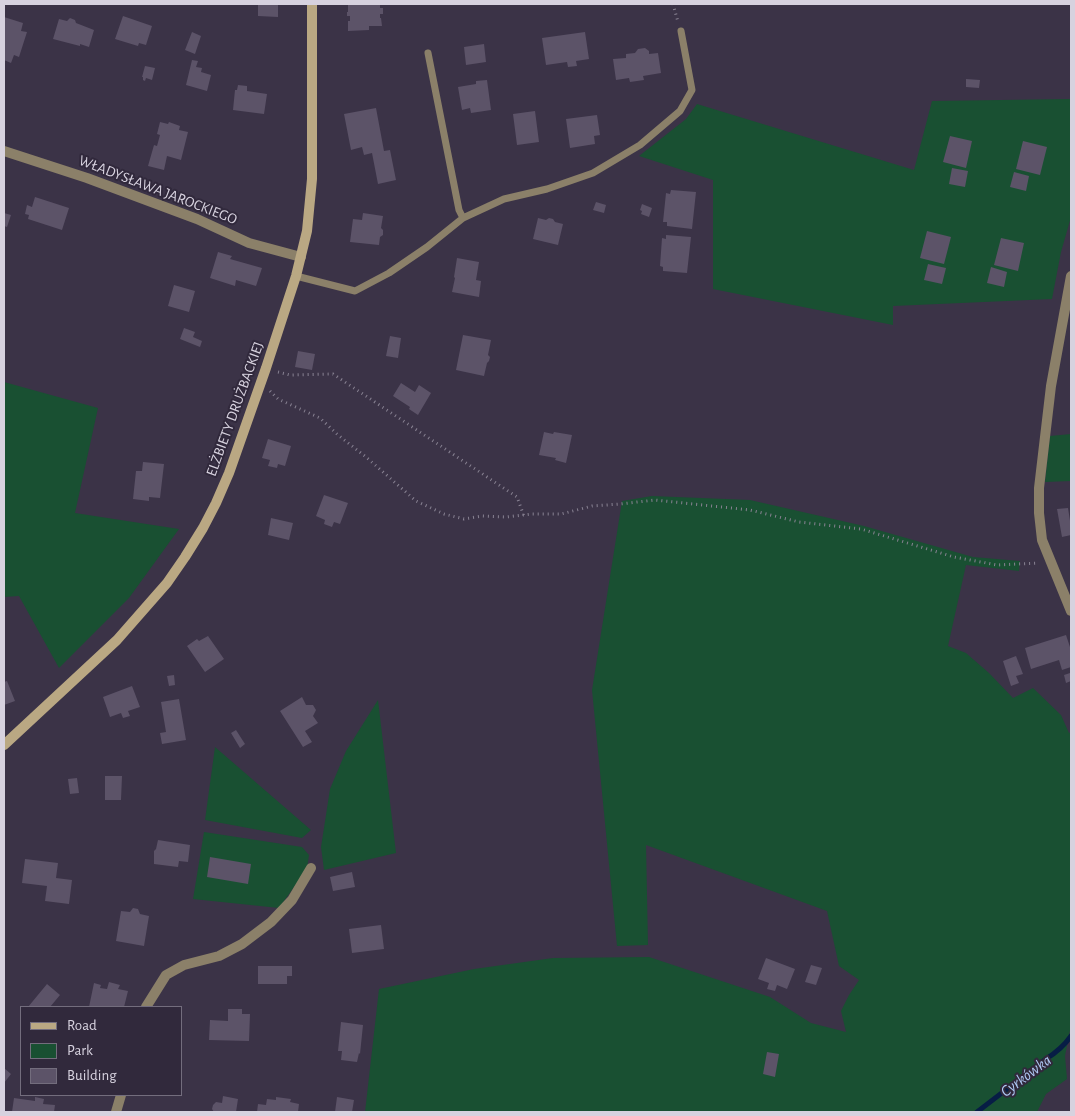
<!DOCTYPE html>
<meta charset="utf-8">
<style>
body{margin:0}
#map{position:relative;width:1075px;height:1116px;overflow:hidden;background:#3b3347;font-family:"Alegreya Sans",sans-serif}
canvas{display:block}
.frame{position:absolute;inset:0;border:5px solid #d7d2df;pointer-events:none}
.legend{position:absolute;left:20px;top:1006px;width:162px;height:90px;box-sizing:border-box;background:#31293c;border:1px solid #736d7d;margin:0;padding:6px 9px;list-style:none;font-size:15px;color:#d7d2df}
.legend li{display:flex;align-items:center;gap:10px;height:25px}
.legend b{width:25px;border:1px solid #736d7d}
</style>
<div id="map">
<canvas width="1075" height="1116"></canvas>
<div class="frame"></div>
<ul class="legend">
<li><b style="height:6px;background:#baa883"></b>Road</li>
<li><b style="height:14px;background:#195032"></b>Park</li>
<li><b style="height:14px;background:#5c5368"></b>Building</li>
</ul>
</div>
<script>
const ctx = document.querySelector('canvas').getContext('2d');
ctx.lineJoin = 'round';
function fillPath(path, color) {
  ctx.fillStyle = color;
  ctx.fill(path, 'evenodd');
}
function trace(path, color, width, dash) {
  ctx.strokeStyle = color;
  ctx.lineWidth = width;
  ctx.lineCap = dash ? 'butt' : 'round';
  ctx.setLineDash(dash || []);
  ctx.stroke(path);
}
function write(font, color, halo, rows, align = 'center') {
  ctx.font = font + ' "Alegreya Sans",sans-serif';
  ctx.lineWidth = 4;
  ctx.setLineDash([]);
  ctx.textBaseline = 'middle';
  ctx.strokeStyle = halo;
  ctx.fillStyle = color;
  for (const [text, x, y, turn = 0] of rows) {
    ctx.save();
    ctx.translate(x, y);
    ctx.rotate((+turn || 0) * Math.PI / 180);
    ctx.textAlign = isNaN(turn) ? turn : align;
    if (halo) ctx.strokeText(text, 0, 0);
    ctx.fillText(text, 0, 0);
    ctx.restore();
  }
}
fillPath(new Path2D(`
 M1071,99V217L1061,252L1052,299L893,306V325L713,289V180L639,156L686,119L697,104L914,170L932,101Z
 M4,382L98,408L75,513L179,529L129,598L59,668L19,596L4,597Z
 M1071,434V481L1045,482L1050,436Z
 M652,496L750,500L864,526L973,557L1020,561L1019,571L966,565L948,646L966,653L989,673L1013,698L1033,688L1061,715L1069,733L1071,732V1025L1065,1056L1067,1079L1046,1094L1037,1112H365L379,989L474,969L553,958L649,957L770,997L811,1023L846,1032L841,1011L849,995L859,980L839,966L827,911L646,845L648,945L617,946L592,690L622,501Z
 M378,700L396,853L324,870L321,847L330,789L346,751Z
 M215,747L311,830L302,838L205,820Z
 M204,832L302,847L309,855L307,869L279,908L193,899Z`), '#195032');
trace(new Path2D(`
 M977,1112L1046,1059C1057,1052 1064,1046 1071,1036`), '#071d45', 5);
fillPath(new Path2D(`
 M258,4H278V17L258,16Z
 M348,4H380V8H383V14H380V18H381L382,26H369V30L348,31V21H350V16H347V12H348Z
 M123,16L152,26L146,45L139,43L138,46L115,39Z
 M4,17L23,23L21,31L27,32L19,57L14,55L11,63L4,60Z
 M70,18L75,20L76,23L94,30L89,47L80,44V46L53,39L59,19L67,21Z
 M192,32L201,36L195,54L185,50Z
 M585,32L589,59L576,61L577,66L568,67L567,62L546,65L542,38Z
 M484,44L486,62L466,65L464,47Z
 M645,48L649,51V54L658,53L661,73L643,76L644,80L630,82L629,78L616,80L613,59L626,58V54L635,53L638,49Z
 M192,60L198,61L196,67L202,68L201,72L211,75L207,91L186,85Z
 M145,66L155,68L152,80L146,78L145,81L143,80V77H142Z
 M966,79L980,80L979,88L966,87Z
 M487,80L491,110L471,113L470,108L462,110L458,87L476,84V81Z
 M238,85L247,86V91L267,94L264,114L233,110L235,90H237Z
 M376,108L384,151L390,150L396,180L378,184L372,153L364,155L362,147L351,150L344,114Z
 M535,111L539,142L517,145L513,114Z
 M597,115L600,135L594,136L595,144L570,148L566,119Z
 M160,122L168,124L169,122L180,126L179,130L188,132L181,160L167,156L164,170L148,166L154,145L157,146L160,135L157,134Z
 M950,136L972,141L966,168L943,162Z
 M1023,141L1047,147L1040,175L1016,169Z
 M952,168L968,171L965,187L949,184Z
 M1014,172L1029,176L1026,191L1010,187Z
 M671,190L696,192L692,229L667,226V222H663L666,193L670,194Z
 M35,197L69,208L62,230L28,219L29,215L25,214L27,205L32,207Z
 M596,202L606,205L604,213L593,210Z
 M642,204L652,208L649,217L641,214L642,211L640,210Z
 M4,213L11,215L7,227L4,226Z
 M363,213L383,216L381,228L383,230V235L380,237L379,245L350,242L353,219L362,220Z
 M538,218L546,220L549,218L553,219L555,222L563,224L558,245L533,239Z
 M927,231L951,237L944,264L920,258Z
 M666,235L691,237L687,273L663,271V267L660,266L662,238L666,239Z
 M1001,238L1024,243L1018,271L994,265Z
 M218,252L232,256L230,259L262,268L256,286L236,280L235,286L210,278Z
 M457,258L479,262L476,280L481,281L479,297L452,292L455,278L454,277Z
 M928,264L946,268L942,284L924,280Z
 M991,267L1007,272L1004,287L987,283Z
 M174,285L195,291L189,312L168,306Z
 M184,328L195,332L193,337L202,341L200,347L180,339Z
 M463,335L491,340L488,355L490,357L489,361L487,363L484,376L456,370Z
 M390,336L401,338L398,358L386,356Z
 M298,351L315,354L312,370L295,367Z
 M401,383L415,392L419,385L431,393L418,415L409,409L410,407L393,396Z
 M544,432L553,434L554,432L572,435L566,463L555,460L556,458L539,455Z
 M268,439L291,446L285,466L278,464L277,468L268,466L270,460L262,458Z
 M143,462L164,464L160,498L149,497V501L133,499L136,471H142Z
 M324,495L348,503L340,524L334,522L332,527L324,524L325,520L316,516Z
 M1068,508L1071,527V535L1062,537L1057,509Z
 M271,518L293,523L289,540L268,535Z
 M1066,635L1071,650V667L1062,670L1059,660L1031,669L1025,648Z
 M208,636L224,659L205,672L187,646L197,639L199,641Z
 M1016,656L1023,674L1016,676L1019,683L1011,686L1003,661Z
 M1070,673L1071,681L1066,683L1064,675Z
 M174,675L175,685L169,686L167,676Z
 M7,681L15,701L4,705V682Z
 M132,686L140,707L128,711L130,716L123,718L121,713L110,717L103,697Z
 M302,697L306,705H313L316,710L313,716L318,723L305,731L312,742L303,747L280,711Z
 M179,699L186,740L162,744L160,733L166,732L161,702Z
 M236,730L245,744L240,748L231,733Z
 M105,776H122L121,800H105Z
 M77,778L79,793L70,794L68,779Z
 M158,840L190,845L188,862L179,861L178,867L154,864V851L156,849Z
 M210,857L251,864L248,884L207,877Z
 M25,859L58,863L56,878L72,880L69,904L45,901L47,886L22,883Z
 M352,872L355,887L333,891L330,877Z
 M133,908L138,909L140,914L149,916L144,946L116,941L121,911L130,912Z
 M381,925L384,949L352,953L349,929Z
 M766,958L795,969L787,989L777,985L775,991L767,989L769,983L758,979Z
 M811,965L822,968L816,985L805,982Z
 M258,966H292V976H287V984H258Z
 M109,982L120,985L118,989L128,991L124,1007H89L94,983L101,985L100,988L107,989Z
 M47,984L60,995L50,1007H28Z
 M228,1009H242V1014H250L249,1041L209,1040L210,1020L228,1021Z
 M341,1022L363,1025L360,1054L359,1053L357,1062L341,1060L342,1051H338Z
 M767,1052L779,1054L775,1077L763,1074Z
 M4,1068L11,1074L4,1083Z
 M223,1096L238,1099L236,1112H214L212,1109L213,1105L216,1102L222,1103Z
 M35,1097L44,1099L43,1104L55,1105L54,1112H12L14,1098L35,1101Z
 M276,1097L291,1099L290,1102L299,1104L298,1112H257L258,1104L266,1105L267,1099L276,1100Z
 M337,1097L354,1100L352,1112H335Z`), '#5c5368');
trace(new Path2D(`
 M673,4L678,22
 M278,372L290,375L333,374L517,497L524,516
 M270,391L278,399L320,418L338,435L366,457L416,501L444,514L464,519L482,516L506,517L532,514H561L592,506L620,504L655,500L750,510L799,522L861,529L954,557L997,565L1038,563`), '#898393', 3, [1, 4]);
trace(new Path2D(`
 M428,53L459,210L463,218
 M296,276L355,291L389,273L427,247L463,218L504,199L547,189L593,173L640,145L680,111L692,90L681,31`), '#8b8069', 7);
trace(new Path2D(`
 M4,151L87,178L197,219L249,243L301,257
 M1071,276L1051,386L1039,488V513L1042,540L1071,611
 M146,1007L166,975L184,965L219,956L242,944L271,922L292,900L311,868
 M116,1112L121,1095`), '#8b8069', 10);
trace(new Path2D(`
 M4,745L117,640L167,583L185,557L203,528L216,503L229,473L266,368L296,276L307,231L312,179V4`), '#baa883', 10);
write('15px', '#d7d2df', '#31293c', [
 ["WŁADYSŁAWA JAROCKIEGO",158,190,21],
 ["ELŻBIETY DRUŻBACKIEJ",235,409,-70]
]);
write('italic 16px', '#b1caf6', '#31293c', [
 ["Cyrkówka",1026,1076,-37]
]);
</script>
